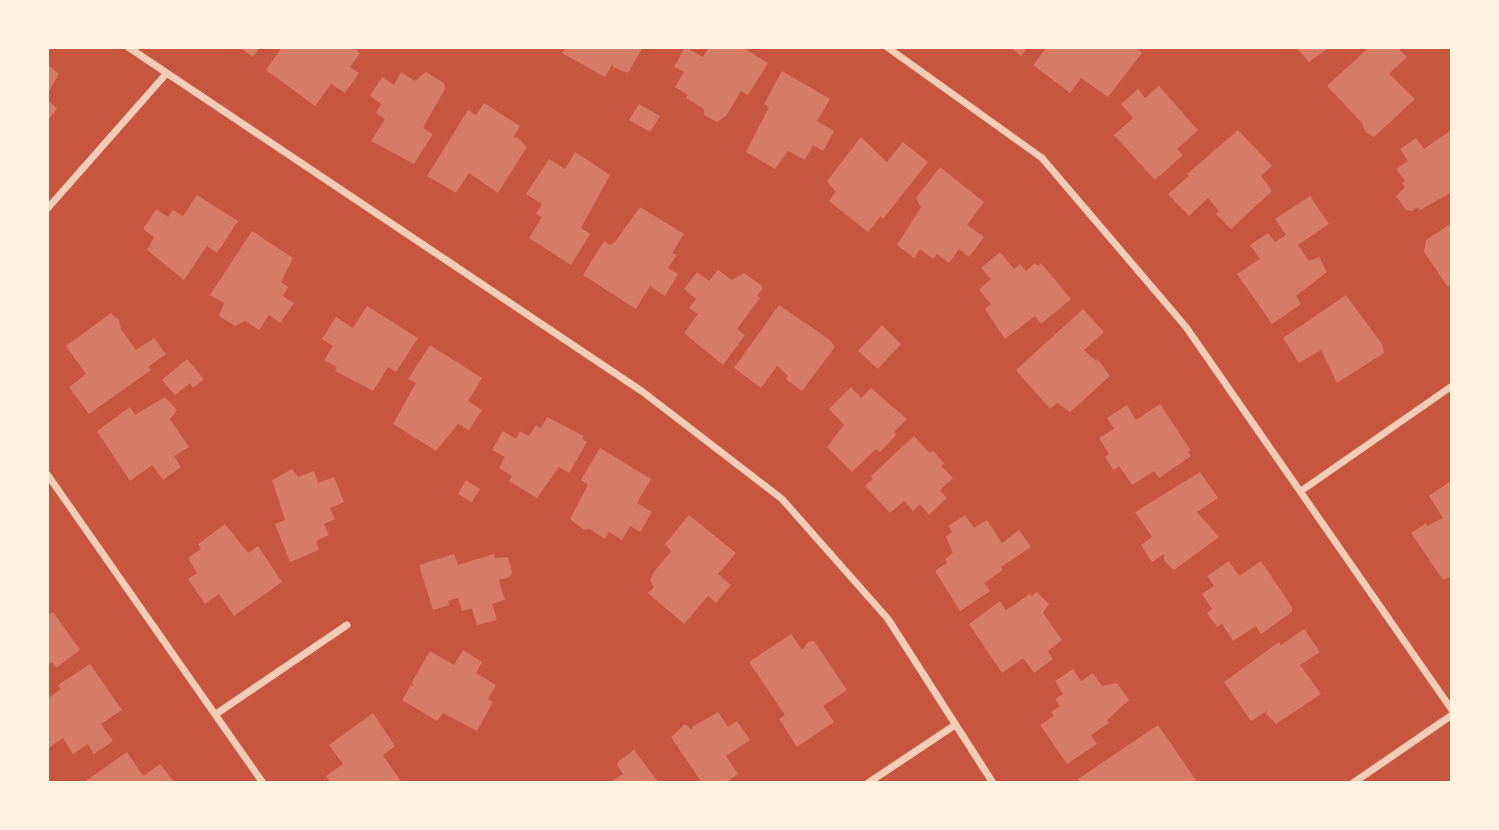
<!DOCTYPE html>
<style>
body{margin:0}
#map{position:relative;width:1499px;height:830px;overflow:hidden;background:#c8553d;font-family:"Crimson Pro",serif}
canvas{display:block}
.frame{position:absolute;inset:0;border:49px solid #fff3e0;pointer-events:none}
</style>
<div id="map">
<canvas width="1499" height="830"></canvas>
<div class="frame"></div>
</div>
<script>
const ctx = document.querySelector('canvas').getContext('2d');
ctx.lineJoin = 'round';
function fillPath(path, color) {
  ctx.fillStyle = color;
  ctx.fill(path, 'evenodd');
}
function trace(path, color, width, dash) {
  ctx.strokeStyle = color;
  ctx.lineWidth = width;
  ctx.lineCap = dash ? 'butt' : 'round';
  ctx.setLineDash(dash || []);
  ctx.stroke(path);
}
fillPath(new Path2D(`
 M239,47H260L253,57Z
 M282,47H352L360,53L350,67L359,73L345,93L331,84L315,106L266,70Z
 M566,47H643L628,73L613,67V63L605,77L562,53Z
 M685,47L703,57L709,47H742L768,63L748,95L741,91L726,116L717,122L704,115V109L686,98L688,95L675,87L684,72L674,67Z
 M1010,47H1028L1021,56Z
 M1047,47H1135L1142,53L1108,97L1081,78L1070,93L1033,65Z
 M1296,47H1330L1309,62Z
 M1369,47H1397L1407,57L1389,74L1415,99L1374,137L1365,132L1362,123L1327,86Z
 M47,64L59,74L47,95Z
 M782,71L830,99L817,121L834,131L823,151L813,145L805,160L788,151L775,169L746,152L769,107L764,104Z
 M401,72L415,81L426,72L444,83L445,89L423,128L433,134L414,164L371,141L385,119L376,113L381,104L370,96L382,77L394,85Z
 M1159,86L1198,130L1177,149L1183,155L1155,180L1114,135L1133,118L1121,104L1138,89L1145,98Z
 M47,100L57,108L47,122Z
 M484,103L520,126L513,138L517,137L527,147L498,193L469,173L456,193L427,176L468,110L476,115Z
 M639,104L660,116L650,132L629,120Z
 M1238,130L1272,166L1261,176L1272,191L1231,229L1216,214L1219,211L1208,198L1189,216L1168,194L1189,176L1187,174Z
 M1451,130L1452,192L1420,210L1418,207L1412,211L1406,210L1396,196L1405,187L1402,183L1405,181L1396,169L1408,161L1400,149L1416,138L1424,149Z
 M861,137L887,162L903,142L928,162L883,219L881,216L868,232L829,201L836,192L827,181Z
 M575,152L610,175L581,228L590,234L571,265L529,238L542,217L536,214L542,204L526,194L549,159L565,169Z
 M940,167L984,202L967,225L984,237L969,257L959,249L949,263L937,254L933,259L920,249L914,258L897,245L921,207L916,198Z
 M197,195L238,221L217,253L207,246L184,280L147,250L154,237L143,229L156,209L168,217L173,210L183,216Z
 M1310,196L1329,224L1298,245L1309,261L1319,257L1327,272L1296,296L1301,304L1272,324L1237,274L1260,259L1250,245L1268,233L1275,242L1286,235L1275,219Z
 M640,207L684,234L672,253L677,255L668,268L678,274L665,296L650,286L636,309L583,275L604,241L610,245L615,242Z
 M1452,223V284L1448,287L1424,252L1426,240Z
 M252,231L293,258L281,282L288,287L283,296L294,303L280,323L269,315L259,330L245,321L235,326L219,316L224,303L210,295Z
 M1000,252L1014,269L1020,264L1026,271L1035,263L1038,266L1041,263L1071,299L1041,324L1035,316L1005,339L985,309L991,304L979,290L991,279L981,268Z
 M718,270L732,280L744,273L761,285L762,289L757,296L760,298L737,329L745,335L723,365L684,333L698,314L689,308L696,299L684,289L697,272L709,281Z
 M1346,295L1382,344L1384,353L1337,383L1321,350L1299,363L1283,338Z
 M779,305L830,340L835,347L802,391L786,379L788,376L777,366L761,388L734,368Z
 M367,306L418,338L396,372L388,367L373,391L335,371L337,367L324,360L333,346L322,339L336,317L353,328Z
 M1083,309L1104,332L1084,350L1096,361L1098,359L1110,376L1070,412L1057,403L1050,409L1016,370Z
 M111,313L119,320L121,329L136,350L154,338L166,354L148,367L151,370L89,414L69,387L86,374L66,346Z
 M882,325L901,344L878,369L858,351Z
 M430,345L482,378L468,401L482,410L469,430L458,424L436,451L393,424L416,383L408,379Z
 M187,359L204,379L193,388L190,383L175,395L162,380Z
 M851,387L861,398L871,388L907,419L894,432L896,435L880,452L876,449L852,472L827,447L844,425L829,409Z
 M165,397L177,410L170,419L189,447L174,456L181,467L163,480L152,465L130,481L97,431L130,407L135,415Z
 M1160,404L1191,451L1188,452L1191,456L1159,478L1154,471L1132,485L1119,466L1114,470L1105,457L1109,454L1099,438L1114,429L1107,418L1127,405L1136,420Z
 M547,417L584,436L582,439L587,442L569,473L559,467L537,498L509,481L512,476L499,468L505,457L492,450L503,431L516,439L520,431L529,436L536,425L541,428Z
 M914,436L930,453L933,451L944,463L941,466L953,478L940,490L947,498L929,515L920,504L913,511L904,501L890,513L865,486L873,479L871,476Z
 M600,448L651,479L637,503L652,512L640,532L630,526L622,540L609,532L605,539L589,529L584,530L570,519L588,485L581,480Z
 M292,469L298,477L314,471L318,483L334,477L344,502L330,508L335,519L324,524L329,535L316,541L319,550L290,562L275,524L285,520L272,480Z
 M1200,472L1218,498L1197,512L1219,537L1174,570L1164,561V554L1152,562L1141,545L1152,537L1135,512Z
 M466,480L480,489L472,502L458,494Z
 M1452,480V581L1449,577L1443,580L1411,533L1426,523L1427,526L1443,518L1429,496Z
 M689,515L736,553L718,574L731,585L716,603L708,596L684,624L648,593L654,587L650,580L654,572L671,551L665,544Z
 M965,515L974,528L987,520L1002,543L1019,530L1031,547L1001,567L1003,570L984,583L990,591L960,611L935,571L947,563L945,559L953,553L946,537L952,532L948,526Z
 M225,524L248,553L258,546L282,582L234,616L219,594L205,604L188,579L197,573L188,558L201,549L198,544Z
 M454,554L458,565L494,554L495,558L508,557L512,572L510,577L499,580L505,600L492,604L497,620L477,625L472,609L462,611L458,598L448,601L449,605L433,610L419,565Z
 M1229,561L1239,576L1261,561L1292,607V612L1261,634L1256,626L1233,641L1222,624L1217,627L1207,613L1212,609L1202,594L1214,586L1207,576Z
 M1037,592L1049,604L1043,613L1062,640L1048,651L1053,659L1034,673L1023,658L1002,673L969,624L1000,601L1006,610L1030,594L1031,596Z
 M53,612L80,650L56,668L52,662L47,665V616Z
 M1304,629L1320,652L1300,665L1321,694L1276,724L1266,714L1267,711L1251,721L1224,682L1279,642L1281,645Z
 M791,634L802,650L808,642L814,641L847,690L823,706L834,722L797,747L779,719L785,715L749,662Z
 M463,650L482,662L476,673L496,685L488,699L493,702L477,731L443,713L437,721L402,700L411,685L414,687L412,682L430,651L454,665Z
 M90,664L122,710L101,724L113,741L94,754L88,744L73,754L63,738L47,749V699L61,689L58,685Z
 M1073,669L1081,681L1093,673L1102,686L1117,683L1129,700L1107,720L1109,723L1091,735L1097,744L1067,764L1040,725L1054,716L1051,712L1060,706L1055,699L1063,694L1055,681Z
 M718,712L728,727L737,721L750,740L726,756L738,774L726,783H702L671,737L685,724L692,730V727Z
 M373,713L395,746L383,755L402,783H331L326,776L343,764L329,745Z
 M1158,725L1196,780L1191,783H1081L1078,779Z
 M634,750L659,783H609L623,774L617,765L619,761Z
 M127,752L143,776L160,764L175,783H83Z`), '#d67c66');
trace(new Path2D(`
 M128,47L643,392L782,499L888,619L993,783
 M887,47L1042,158L1186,327L1452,710
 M47,209L166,74
 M47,474L263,783
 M1301,491L1452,386
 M216,714L347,625
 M868,783L955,725
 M1353,783L1452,715`), '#f1ccb7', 7);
</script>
